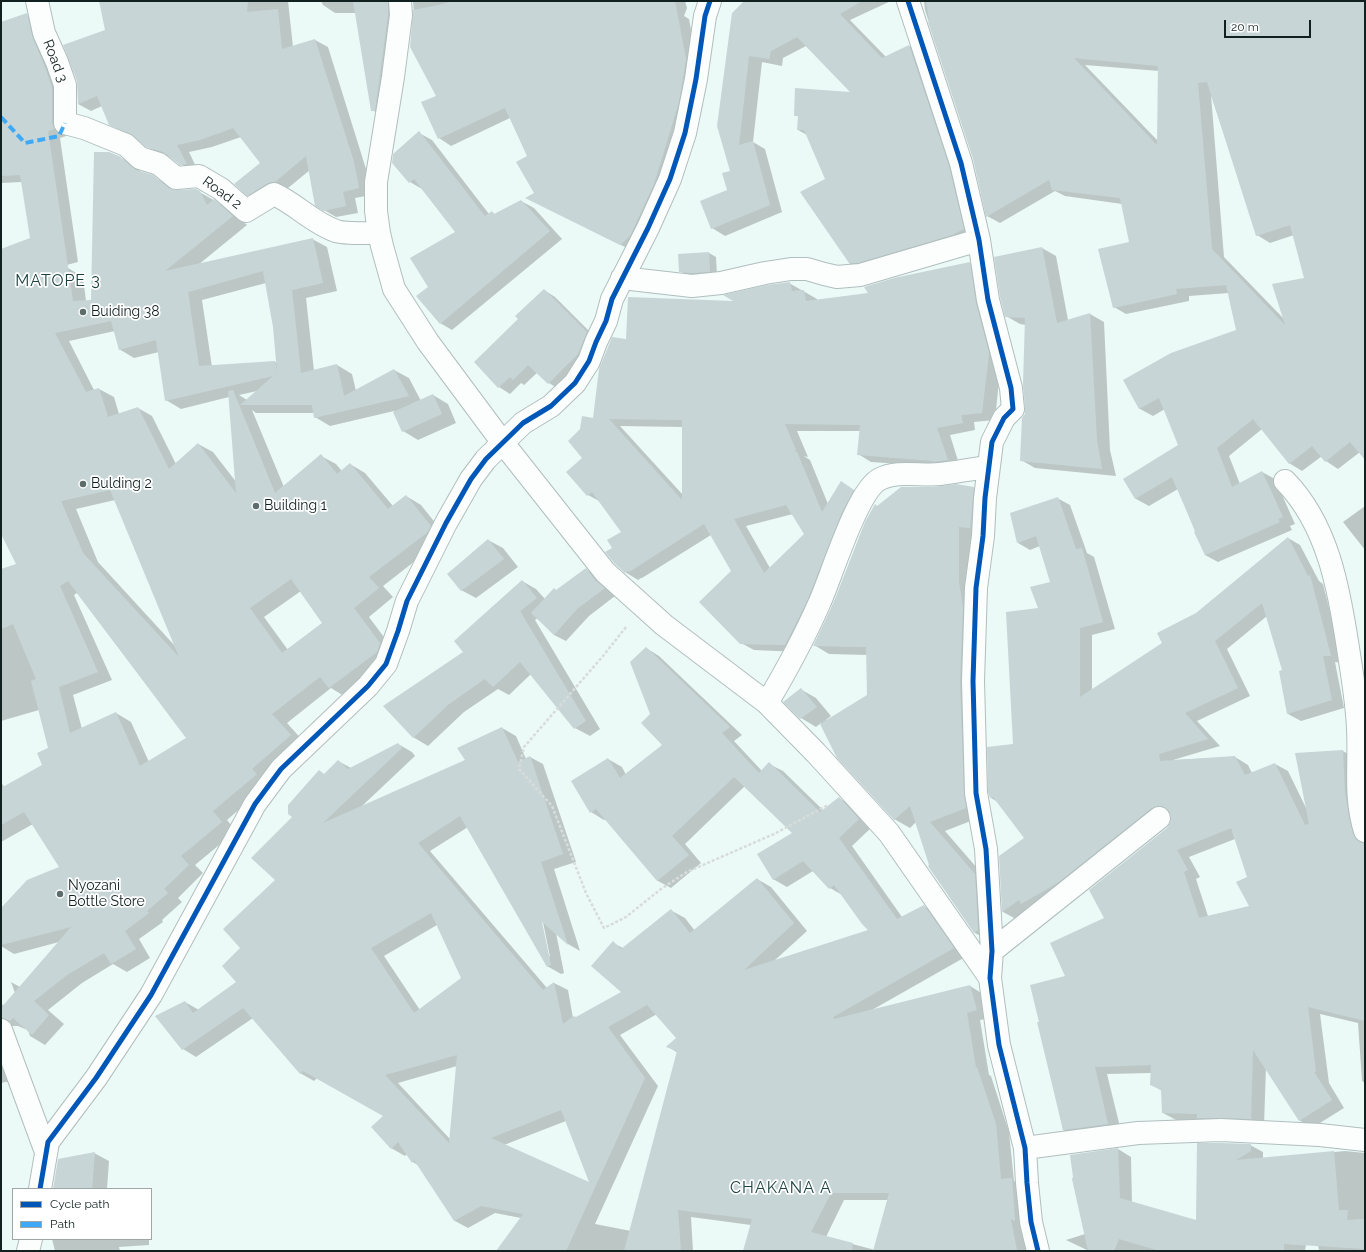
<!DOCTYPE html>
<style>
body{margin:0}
#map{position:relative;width:1366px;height:1252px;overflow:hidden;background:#ebf9f7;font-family:Raleway,sans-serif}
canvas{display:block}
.frame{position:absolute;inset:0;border:2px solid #10211f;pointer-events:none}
.legend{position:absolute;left:12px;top:1188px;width:140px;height:52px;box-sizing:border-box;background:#fff;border:1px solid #9fa6a5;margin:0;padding:5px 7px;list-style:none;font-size:12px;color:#10211f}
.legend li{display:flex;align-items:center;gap:8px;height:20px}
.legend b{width:20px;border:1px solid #9fa6a5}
.scale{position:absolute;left:1224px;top:20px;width:87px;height:18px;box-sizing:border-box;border:2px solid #10211f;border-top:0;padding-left:5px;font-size:12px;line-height:14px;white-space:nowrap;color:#10211f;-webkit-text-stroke:3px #fff;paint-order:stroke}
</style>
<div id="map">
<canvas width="1366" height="1252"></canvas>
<div class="frame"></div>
<ul class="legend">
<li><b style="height:5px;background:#0057b8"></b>Cycle path</li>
<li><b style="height:5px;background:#3fa9f5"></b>Path</li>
</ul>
<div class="scale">20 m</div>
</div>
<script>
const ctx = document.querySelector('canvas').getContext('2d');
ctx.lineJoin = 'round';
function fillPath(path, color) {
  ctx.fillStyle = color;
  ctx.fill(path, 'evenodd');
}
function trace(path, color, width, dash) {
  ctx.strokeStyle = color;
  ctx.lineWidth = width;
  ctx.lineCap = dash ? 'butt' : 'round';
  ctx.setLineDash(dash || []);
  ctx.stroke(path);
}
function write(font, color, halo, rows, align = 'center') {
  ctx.font = font + ' Raleway,sans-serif';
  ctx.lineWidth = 3.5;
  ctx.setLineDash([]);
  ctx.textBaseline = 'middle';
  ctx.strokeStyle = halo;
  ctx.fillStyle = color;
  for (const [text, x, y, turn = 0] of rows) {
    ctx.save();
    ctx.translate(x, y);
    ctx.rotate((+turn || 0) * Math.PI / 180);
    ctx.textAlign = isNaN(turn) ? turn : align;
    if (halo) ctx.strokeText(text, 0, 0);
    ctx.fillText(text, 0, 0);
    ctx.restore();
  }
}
fillPath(new Path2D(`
 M100,1H288L293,47L315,40L328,47L366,169L371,195L355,198L358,213L336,217L324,210L310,170L288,188L280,190L260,202L248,195L262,163L241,137L212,147L189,152L198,171L193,172L171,157L160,154L147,146L136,137L122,131L109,124L102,106L91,111L78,104V81L106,31Z
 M321,1H403L385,117L372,110L356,13H335L323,5Z
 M413,1H685L687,8L684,16L689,19L698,67L633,251L527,198L535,193L528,157L510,118L451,146L439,138L438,96L414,14Z
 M745,1H891L850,20L886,57L909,46L922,53L976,236L862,270L849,263L827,180L807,135L798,130L799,117L795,115L852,93L806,46L783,58L782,66L762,62L753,142L765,149L782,212L725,236L712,228L728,191L731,172Z
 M924,1H1365V458L1360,452L1338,469L1326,461L1322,456L1302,471L1289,463L1262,429L1229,456L1240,484L1262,472L1275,479L1295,524L1290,526L1292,530L1218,562L1205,555L1178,489L1149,506L1136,499L1124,479L1180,446L1165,409L1153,416L1140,409L1124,380L1237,331L1229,293L1189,296V301L1126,314L1114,307L1130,243L1122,204L1065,196L1055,191L1000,223L987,216L974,159L925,10ZM1085,65L1159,71L1158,141ZM1211,95L1257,235L1270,243L1294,235L1305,278L1284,319L1224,257Z
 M27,15L39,22L66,136L60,138L78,262L17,278L1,259V250L31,239L22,182L1,183V61Z
 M419,133L432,140L489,214L492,212L496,215L521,201L534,208L562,239L452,330L440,323L429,288L456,232L422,189L410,182L393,163Z
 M119,157L134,165L141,172L152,176L168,185L175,191L196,190L229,209L247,225L198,265L312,239L327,247L337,291L306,298L314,371L337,365L352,374L356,391L394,370L409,378L421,401L433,395L448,404L456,423L418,440L403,431L394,411L330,426L315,417L314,413H256L252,410L284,487L321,456L336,464L342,471L350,464L365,473L393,506L406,496L421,505L445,535L442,540L383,586L393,597L369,617L395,652L344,696L331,688L287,723L305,743L271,782L227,820L236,831L195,865L203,873L178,898L182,902L162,920L163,922L139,939L150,958L127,972L113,964L82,983L48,1010L64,1024L45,1045L30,1036L27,1027L25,1029L18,1026H11L6,1030L15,1080L1,1083V1001L3,1006L15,993L11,982L20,987L59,942L14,954L1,946V909L61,867L33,824L1,842V782L4,787L43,765L49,748L39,710L1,721V570L18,565L1,532V306L68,268L83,277L86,301H92ZM266,283L274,327L277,363L275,362L212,367L202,300ZM115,331L119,349L134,358L159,352L166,400L181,409L229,397L237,483L213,452L198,444L176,464L152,416L138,408L119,414L114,397L99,389L94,390L69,341ZM257,391L247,400L239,395ZM115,500L176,647L98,562L76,509ZM301,591L324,623L288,650L264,617ZM77,593L187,738L149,762L131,722L116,713L82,729L73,695L112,680L74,595Z
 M1042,248L1056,256L1068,320L1090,314L1104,322L1110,450L1116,476L1035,468L1021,460L1026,414V325L1020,324L1006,316Z
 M709,253L716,257L717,275H687L680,271L679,255Z
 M970,263L982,271L1001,361L995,420L974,422L975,430L950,435L960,467H944L871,462L858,454L860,431H797L808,457L804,456L810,460L828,504L841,482L866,498L798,652L754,650L741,643L732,571L711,535L642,578H641L638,580L625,572L613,548L622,532L601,502L588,495L583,458L594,419L627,340L789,283L817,299V300L870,294ZM620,426L683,427V495ZM793,514L805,534L770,568L746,526Z
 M544,290L555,297L597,339L560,390L549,383L538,372L524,385L521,383L510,394L499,387L475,362L520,319Z
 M973,488L989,497L985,536L981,817L945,831L990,883V941L975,933L929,867L930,865L916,822L910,828L894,819L838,757L821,723L816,727L801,718L802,690L816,698L831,716L826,720L827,721L868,696V655L829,654L814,645L878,507Z
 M1057,498L1070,505L1087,553L1094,557L1115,629L1092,635V690L1163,643L1288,538L1300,545L1319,581L1323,584L1343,663L1335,662L1344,708L1301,721L1288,714L1283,671L1267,616L1227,649L1250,696L1197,721L1220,746L1173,760L1235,757L1248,765L1252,773L1275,764L1288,771L1307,810L1343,751L1355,758L1365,840V1083L1362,1081L1358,1023L1320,1014L1329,1083L1344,1108L1312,1128L1299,1120L1266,1067L1264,1126L1203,1121L1176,1120L1163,1113L1162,1091L1151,1084V1073L1107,1074L1121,1131L1076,1137L1063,1130L1040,1022L1067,977L1172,823L1171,812L1164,815L1016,919L1003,912L1000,857L1025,838L998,802L991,798L1014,745L1040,608L1051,583L1040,546L1030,550L1018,543ZM1235,839L1248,877L1250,907L1208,916L1196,879L1200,877L1189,857Z
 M1365,506V550L1343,522Z
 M488,540L503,548L518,567L476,598L461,590Z
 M586,569L597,576L615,596L589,616L566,641L554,635L538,618L535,620L600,729L590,736L575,728L531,674L509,695L498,689L464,712L428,746L413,737L464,652L522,581L536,589L545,599Z
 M646,648L659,656L742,735L734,741L762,771L769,764L783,771L823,810L839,798L852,806L872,827L852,846L902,917L924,906L937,914L967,956L872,1010L970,986L983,994L990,1018L980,1020L989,1075L991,1076L1009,1132L1014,1181L1025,1187L1029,1251H744L751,1225L691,1217L693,1251H497L521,1218L495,1213L468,1228L455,1221L419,1166L413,1162L407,1154L405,1156L391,1148L384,1116L317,1078L314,1081L300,1073L253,1018L196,1057L183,1049L185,1002L199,1010L237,982L241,948L276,880L293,817L325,775L338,761L351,768L398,744L412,752L415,756L361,807L467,761L502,728L516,736L526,759L530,757L543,764L576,862L554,869L580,951L568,944L556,933L564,973L561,974L547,966L468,827L430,851L547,988L554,983L568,990L573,1018H577L623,992L613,943L623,948L672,911L685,918L695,931L757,879L771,887L807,931L774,961L870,931L844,896L830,888L813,871L787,887L773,879L794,833L745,786L685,844L701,863L671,888L658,881L606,819L604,820L591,812L608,759L622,767L626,775L664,745L651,714ZM540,917H542L550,957L548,954ZM437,925L462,978L420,1010L384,956ZM657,1014L677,1038L667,1046L678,1053L631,1231L595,1224L658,1086L620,1035ZM457,1066L450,1139L398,1083ZM566,1121L591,1184L504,1145ZM844,1200H888L875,1250L826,1237Z
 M1198,1144L1250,1145L1263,1152V1159L1345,1151L1365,1153V1251H1319L1312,1207L1305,1251H1089L1066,1240L1085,1234L1071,1156L1118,1149L1131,1157L1132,1203L1197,1221Z
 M94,1153L109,1161L107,1189H54Z
 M52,1239H149V1245L119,1247L120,1251H55Z`), '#0003');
fillPath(new Path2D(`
 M99,1H248L247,12L278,9L282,49L315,39L354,162L359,188L343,192L346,206L323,211L315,206L306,156L275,182L268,183L247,196L234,184L260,163L233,128L200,140L177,145L187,164L180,165L163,152L146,147L131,134L109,125L97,96L78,104L77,81L63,45L105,30Z
 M353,1H388V15L375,111H371Z
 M452,1H675L686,59L679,102L654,184L630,236L620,245L525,198L534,193L516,162L527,156L505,108L438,139L421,102L436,96L410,47L413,10L439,5Z
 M744,1H862L840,14L882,58L909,45L949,166L964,229L952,235L858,263H849L800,192L825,179L804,130H797L798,116H794L795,88L850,92L797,37L771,51L769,59L749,56L739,145L753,141L770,205L711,229L700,201L727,190L722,173L730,171L717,126L732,13Z
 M926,1H1365V460L1350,442L1325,462L1312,446L1289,464L1253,419L1217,448L1232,487L1262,471L1283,517L1278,519L1280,522L1205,555L1194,532L1195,531L1172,477L1135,499L1123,479L1178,445L1159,398L1139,409L1123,380L1171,353L1236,330L1226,285L1176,289L1177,294L1113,308L1098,249L1129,242L1120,198L1052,190L1049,180L986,217L973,159L928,22L929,21ZM1074,58L1158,66L1157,145ZM1207,82L1256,236L1290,225L1304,278L1272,284L1285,325L1212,249L1198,83Z
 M27,13L33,38L45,67L52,87V123L54,129L48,131L73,301L91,300L94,152H109L119,156L136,170L153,175L169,188L177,190L196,189L200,191L207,205L214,199L233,216L165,271L313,238L323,283L292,290L301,373L337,364L344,396L394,369L409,396L314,418L312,405H240L273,376L165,401L156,340L119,350L111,321L55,333L86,392L99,388L108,417L138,407L169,469L198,443L236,493L228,391L233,390L275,493L321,454L337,474L350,463L388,509L406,495L431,526L428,532L369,577L379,588L354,608L380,643L377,652L329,688L320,677L272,714L291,735L252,769L257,774L213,811L222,822L181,856L189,865L164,889L168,893L147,911L149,913L125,931L136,949L111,964L104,953L67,975L34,1001L49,1015L32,1035L13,1018L10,1021L1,1018V1008L71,927L1,945V908L27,880L59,867L24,812L1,825V788L42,765L37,753L48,748L31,681L36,679L13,624L1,629V569L16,564L1,534V249L30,238L20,175L1,176V22ZM263,271L273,327L277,372L275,361L199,366L188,292ZM110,490L179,657L83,553L61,501ZM291,579L322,623L282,653L250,608ZM68,581L186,738L140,766L116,712L70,733L59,687L98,672L60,586Z
 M419,131L485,216L492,211L494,214L521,200L550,231L440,324L416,296L428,287L410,258L455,232L414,179L409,183L392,163L393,154Z
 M1042,247L1057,323L1090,313L1097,441L1102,469L1020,461L1022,418L1025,414V408L1023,384L1025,318L1005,317L1000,297L994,257Z
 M709,252L710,272L692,273L679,272L678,254Z
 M970,262L976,303L989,353L982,413L961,415L963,423L937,428L948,460L932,462L934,461L857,455L860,425L785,424L796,450H794L797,452L822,512L841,481L854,490L842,512L808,599L785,645L740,644L699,602L731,571L704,524L629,572L628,571L625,573L614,563L605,552L612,548L607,540L621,532L592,492L587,496L566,472L582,458L568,441L580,429L582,416L593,418L599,369L608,347L612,337L626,339L628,297L733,301L723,295L767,285L790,282L792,291L804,290L806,301L868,293L864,287L894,278ZM609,419L682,420V500ZM786,505L804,534L764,573L734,519Z
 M544,289L587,332L578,354L548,384L528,365L513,380L510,377L498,388L474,362L518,319L515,316Z
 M433,394L442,414L402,432L393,412Z
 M956,484L974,487L970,528L959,527V582L963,607L960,682L964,793L966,808L930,822L975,874L978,930L974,933L928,866L929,865L910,806L894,820L837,758L820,724L867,695L866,647L813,646L831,609L865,522L875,504L877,506L901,487H933Z
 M1058,497L1076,549L1082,548L1103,622L1080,628V697L1162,643L1157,633L1196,613L1288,537L1308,576L1310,575L1331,656H1323L1332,700L1287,714L1279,671L1282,670L1262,603L1215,641L1238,688L1185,713L1208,739L1159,754L1160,761L1235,756L1245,775L1275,763L1305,825L1309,824L1295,753L1343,750L1345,793L1350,821L1353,834L1356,839L1361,843H1365V1021L1308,1007L1316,1072H1314L1332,1100L1299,1121L1253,1050L1251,1119L1222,1118H1197V1114L1162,1113L1161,1090L1150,1085L1151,1065L1095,1067L1108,1124L1063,1130L1037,1022H1039L1030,985L1065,976L1050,943L1104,918L1089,890L1167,828L1170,823L1171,817L1169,811L1164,807L1158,806L1152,808L1059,882L1021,904L1019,900L1002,912L999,856L1024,838L993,797L990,798L988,792L987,747L1013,744L1006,612L1038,608L1030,587L1050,582L1036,536L1017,543L1010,513ZM1231,828L1247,877L1236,882L1249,906L1199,918L1184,872L1188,870L1177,850Z
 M488,539L504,559L461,591L447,574Z
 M586,568L595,580L605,588L577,609L554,635L531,613L554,588L556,590Z
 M522,580L537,598L520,611L586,721L574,729L520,662L493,687L485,679L449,704L413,738L383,706L463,652L454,641Z
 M646,647L730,727L722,733L759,773L769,762L820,812L839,797L859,819L839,838L897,919L924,905L954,948L833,1017L834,1019L970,985L977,1010L967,1013L976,1068L977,1067L996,1124L1001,1179L1012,1178L1015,1221L1011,1219L1017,1251H873L889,1193H831L811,1232L853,1243L852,1251H743L752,1219L678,1210L681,1251H624L677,1051L666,1047L676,1038L647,1005L608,1027L645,1078L566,1251H496L523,1214L481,1206L454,1221L414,1160L412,1163L398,1142L391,1149L371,1127L383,1116L303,1071L300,1074L243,1008L182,1050L155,1016L185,1001L193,1013L236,982L222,966L240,948L223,929L275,880L251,858L292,817L288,814V805L319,770L324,774L338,760L348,769L398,743L402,748L323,823L465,760L457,748L502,727L518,762L530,756L563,854L541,862L568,945L542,922L551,965L547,967L460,816L418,843L543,990L554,982L563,1024L574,1016L576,1017L621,992L591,966L613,941L621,949L671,909L690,933L757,878L794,923L744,970L868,930L862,924L834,885L829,889L803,861L773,880L757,854L792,833L734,777L672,836L689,855L657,881L596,809L590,813L571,781L608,758L620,778L662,745L641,723L650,714L630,662ZM431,913L461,978L414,1013L371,948ZM457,1055L449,1143L385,1075ZM561,1110L589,1182L491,1138Z
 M801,688L817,707L800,719L783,702Z
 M1197,1143H1221L1251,1144V1151L1236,1160L1334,1151L1339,1210H1348L1347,1220L1365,1219V1249L1284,1244V1251H1160L1119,1239L1114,1251H1088L1072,1179L1073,1177L1070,1155L1118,1148L1120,1198L1196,1220Z
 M95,1152L92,1189H53L58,1159Z`), '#c7d5d6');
const street = new Path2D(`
 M37,1L44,33L57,62L65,85V123L84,128L126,145L140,158L159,164L176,178L199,176L221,189L246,211L274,194C296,204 313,223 336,231C344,234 369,233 379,233
 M400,1L401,15L393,77L376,182V211L379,233L382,246L394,289L428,342L503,443L605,572L664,625L767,703L816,753L889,833L990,978
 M908,1L961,163L979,240L988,300L1011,388L1013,409L1004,418L992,442L985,498L983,536L976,588L973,681L976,793L986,849L992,951L990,978L999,1045L1025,1148L1027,1183L1031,1222L1038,1251
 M622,278L692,286L721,283L765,273L791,269H807L824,274L837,277L860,275L979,240
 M1285,481C1328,525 1339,589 1348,648C1352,674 1357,702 1358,729C1360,764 1354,796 1365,831
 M767,703C786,671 804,638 819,604C831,578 857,490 880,479C897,470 921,476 940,474C956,472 972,469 988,467
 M992,951L1159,818
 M1,1030L46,1152
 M1025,1148L1138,1133L1221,1130L1320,1135L1365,1140
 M40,1189L48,1142L96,1078L151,995L255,804L281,769L368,686L386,664L398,631L407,601L446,523L471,479L486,459L523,423L551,406L575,383L589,361L596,342L606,321L612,299L648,228L670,179L685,133L696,79L705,16L710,1
 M28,1251L31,1239`);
trace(street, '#b0bfbd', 24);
trace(new Path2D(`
 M626,627L603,656L524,747L519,769L552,806L586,893L604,928L626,917L661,889L687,872L774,834L828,805`), '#d7dcdb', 2.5, [3, 2]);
trace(street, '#fcfefe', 22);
trace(new Path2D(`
 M1,117L25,143L59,136L65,123`), '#3fa9f5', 4, [8, 4]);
trace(new Path2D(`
 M908,1L961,163L979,240L988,300L1011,388L1013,409L1004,418L992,442L985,498L983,536L976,588L973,681L976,793L986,849L992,951L990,978L999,1045L1025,1148L1027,1183L1031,1222L1038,1251
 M40,1189L48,1142L96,1078L151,995L255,804L281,769L368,686L386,664L398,631L407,601L446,523L471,479L486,459L523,423L551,406L575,383L589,361L596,342L606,321L612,299L648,228L670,179L685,133L696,79L705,16L710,1`), '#0057b8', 5);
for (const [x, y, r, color] of [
 [83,312,4,"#5d6d6b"],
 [83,484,4,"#5d6d6b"],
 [256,506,4,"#5d6d6b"],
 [60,894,4,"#5d6d6b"]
]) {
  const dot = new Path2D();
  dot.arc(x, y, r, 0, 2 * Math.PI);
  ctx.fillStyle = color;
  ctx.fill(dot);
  trace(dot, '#fff', 1.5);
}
write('14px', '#10211f', '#fff', [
 ["Road 3",55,61,69],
 ["Road 2",222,193,36]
]);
write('14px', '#10211f', '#fff', [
 ["Buiding 38",91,312],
 ["Bulding 2",91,484],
 ["Building 1",264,506],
 ["Nyozani",68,886],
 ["Bottle Store",68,902]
], 'left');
ctx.letterSpacing = '1px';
write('16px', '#1b423e', '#fff', [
 ["MATOPE 3",58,281],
 ["CHAKANA A",781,1188]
]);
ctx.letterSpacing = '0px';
</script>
